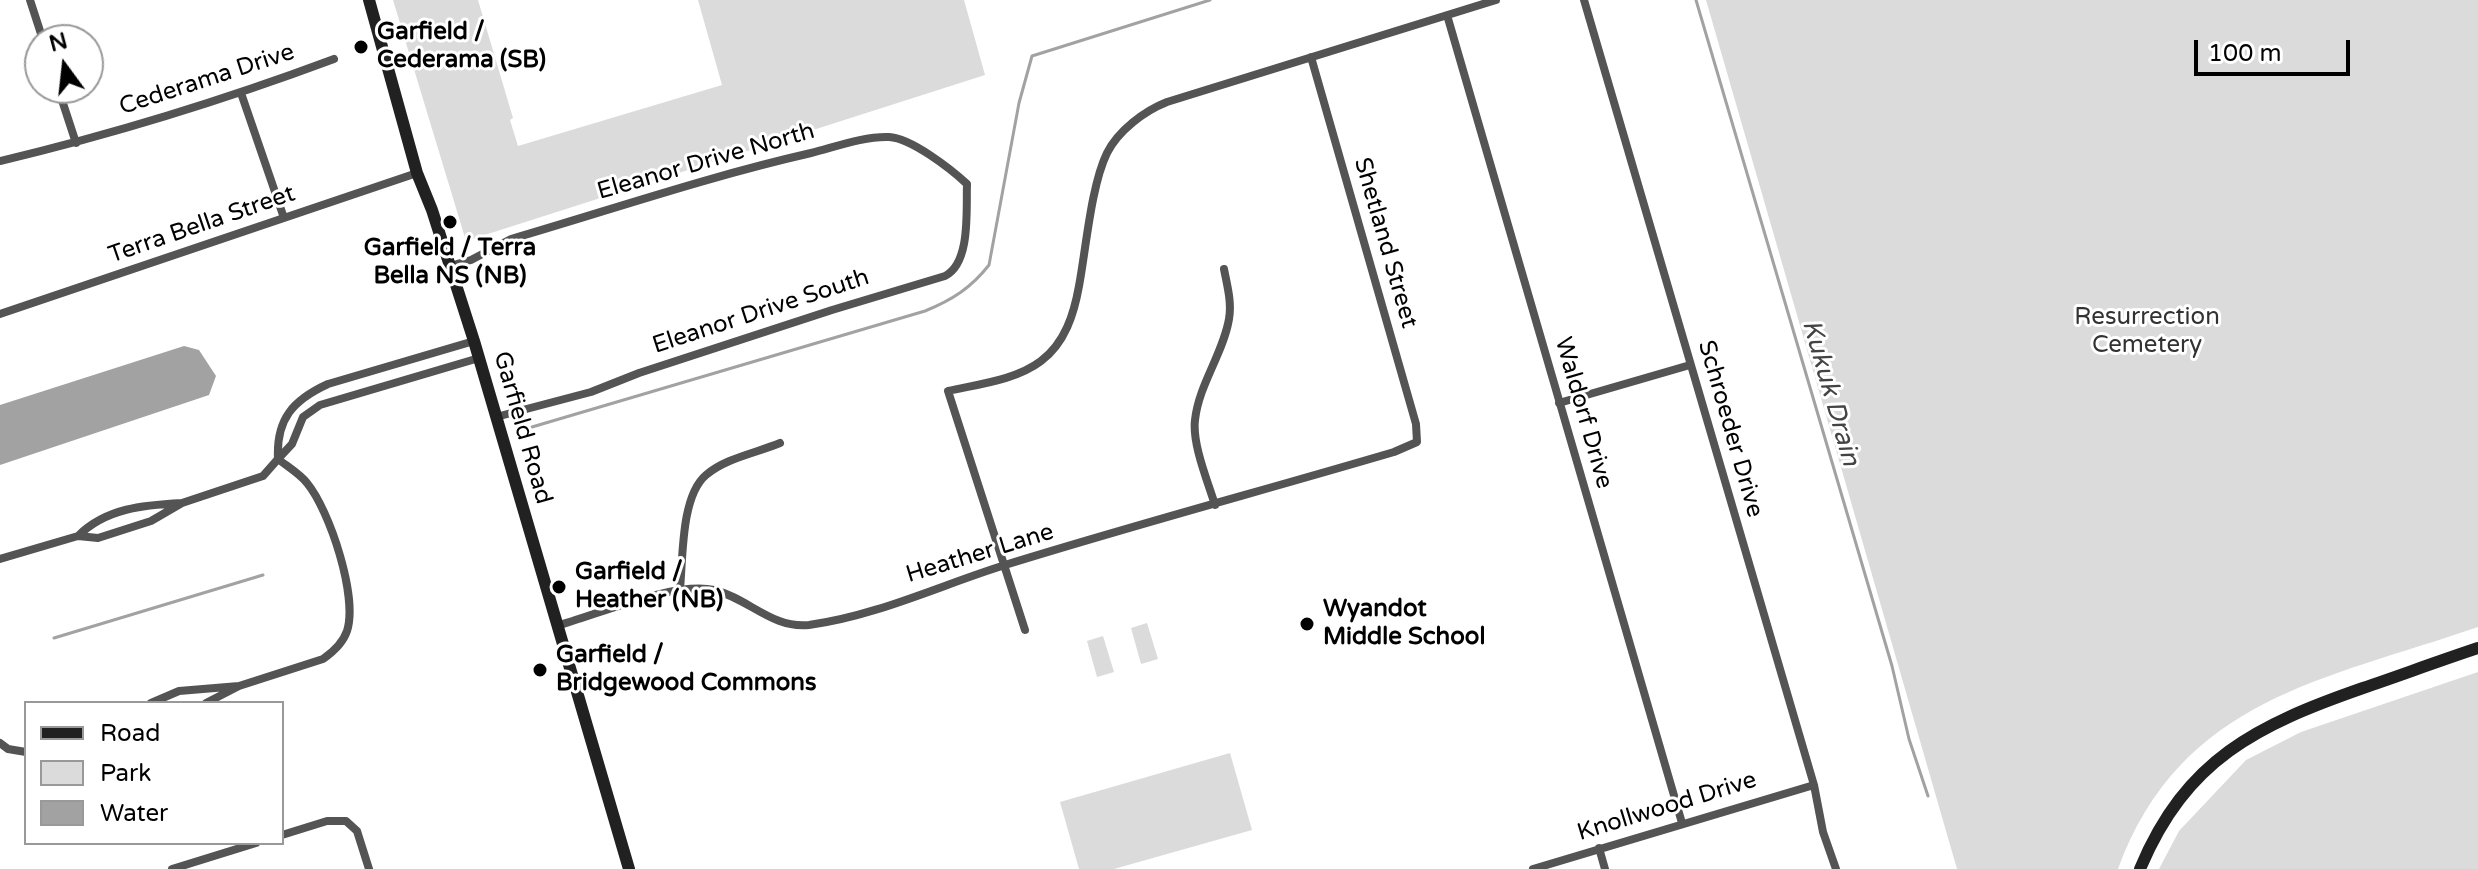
<!DOCTYPE html>
<style>
body{margin:0}
#map{position:relative;width:2478px;height:869px;overflow:hidden;background:#fff;font-family:"Varela Round",sans-serif}
canvas{display:block}
.legend{position:absolute;left:24px;top:701px;width:260px;height:144px;box-sizing:border-box;background:#fff;border:2px solid #999;margin:0;padding:10px 14px;list-style:none;font-size:24px;color:#000}
.legend li{display:flex;align-items:center;gap:16px;height:40px}
.legend b{width:40px;border:2px solid #999}
.north{position:absolute;left:24px;top:24px;width:80px;height:80px;box-sizing:border-box;background:#fff;border:2px solid #999;border-radius:50%;rotate:345deg;font-size:22px;font-weight:700;line-height:32px;text-align:center;color:#000}
.north::after{content:'';display:block;margin:auto;width:28px;height:36px;background:#000;clip-path:polygon(50% 0,100% 100%,50% 72%,0 100%)}
.scale{position:absolute;left:2194px;top:40px;width:156px;height:36px;box-sizing:border-box;border:4px solid #000;border-top:0;padding-left:10px;font-size:24px;line-height:28px;white-space:nowrap;color:#000;-webkit-text-stroke:6px #fff;paint-order:stroke}
</style>
<div id="map">
<canvas width="2478" height="869"></canvas>
<ul class="legend">
<li><b style="height:10px;background:#212121"></b>Road</li>
<li><b style="height:22px;background:#dbdbdb"></b>Park</li>
<li><b style="height:22px;background:#a2a2a2"></b>Water</li>
</ul>
<div class="north">N</div>
<div class="scale">100 m</div>
</div>
<script>
const ctx = document.querySelector('canvas').getContext('2d');
ctx.lineJoin = 'round';
function fillPath(path, color) {
  ctx.fillStyle = color;
  ctx.fill(path, 'evenodd');
}
function trace(path, color, width, dash) {
  ctx.strokeStyle = color;
  ctx.lineWidth = width;
  ctx.lineCap = dash ? 'butt' : 'round';
  ctx.setLineDash(dash || []);
  ctx.stroke(path);
}
function write(font, color, halo, rows, align = 'center') {
  ctx.font = font + ' "Varela Round",sans-serif';
  ctx.lineWidth = 6;
  ctx.setLineDash([]);
  ctx.textBaseline = 'middle';
  ctx.strokeStyle = halo;
  ctx.fillStyle = color;
  for (const [text, x, y, turn = 0] of rows) {
    ctx.save();
    ctx.translate(x, y);
    ctx.rotate((+turn || 0) * Math.PI / 180);
    ctx.textAlign = isNaN(turn) ? turn : align;
    if (halo) ctx.strokeText(text, 0, 0);
    ctx.fillText(text, 0, 0);
    ctx.restore();
  }
}
fillPath(new Path2D(`
 M393,0H478L513,118L510,120L518,146L722,85L698,0H964L985,75L466,241Z
 M1706,0H2478V627C2325,680 2181,698 2118,869H1957Z
 M1147,623L1158,659L1141,664L1131,628Z
 M1103,636L1114,672L1097,677L1087,641Z
 M2478,672V869H2159L2179,831L2246,760L2301,732Z
 M1230,753L1252,830L1114,869H1079L1060,802Z`), '#dbdbdb');
fillPath(new Path2D(`
 M184,346L199,350L216,376L209,395L0,465V405Z`), '#a2a2a2');
trace(new Path2D(`
 M1696,0L1892,666L1909,739L1928,796
 M532,427L925,311C952,300 971,288 989,265L1019,103L1032,56L1210,0
 M54,638L263,575`), '#a2a2a2', 3);
trace(new Path2D(`
 M30,0L43,40
 M1584,0L1814,785L1823,832L1836,869
 M1447,15L1682,823
 M58,88L76,143
 M241,93L284,218
 M0,161C114,134 224,100 334,59
 M450,266L471,260L511,239C610,210 710,176 811,153C835,147 864,136 889,137C911,138 951,169 967,184C966,210 971,263 945,276L832,310L639,373L591,392L496,417
 M0,314L417,173
 M474,341L328,384C293,400 276,419 278,459L292,444L303,417L320,405L479,358
 M1559,403L1690,365
 M182,503C144,505 106,508 78,536L98,538L151,521L182,503L263,476L278,459C288,467 300,474 307,483C330,511 358,597 347,631C343,643 333,652 323,659L239,686
 M1215,505C1208,482 1192,444 1195,420C1199,384 1223,354 1229,319C1232,302 1227,285 1224,269
 M0,559L78,536
 M680,589C683,558 681,496 706,475C726,458 756,453 780,443
 M556,626C597,615 674,581 714,590C748,598 772,629 809,625C876,616 941,585 1005,565C1134,525 1265,490 1394,452L1417,442L1416,424L1311,57
 M1025,630L948,391C979,384 1016,380 1041,361C1065,343 1074,314 1079,286C1086,249 1091,186 1107,153C1118,131 1144,111 1167,102L1496,0
 M151,703L179,691L239,686L206,703
 M0,743L8,749L26,752
 M282,835L327,821H346L357,831L369,869
 M1599,848L1605,869
 M172,869L256,843
 M1533,869L1814,785`), '#545454', 8);
trace(new Path2D(`
 M369,0L417,173L432,210L474,341L629,869
 M2140,869C2186,759 2257,725 2363,688C2401,675 2439,661 2478,648`), '#212121', 12);
for (const [x, y, r, color] of [
 [361,47,8,"#000"],
 [450,222,8,"#000"],
 [559,587,8,"#000"],
 [1307,624,8,"#000"],
 [540,670,8,"#000"]
]) {
  const dot = new Path2D();
  dot.arc(x, y, r, 0, 2 * Math.PI);
  ctx.fillStyle = color;
  ctx.fill(dot);
  trace(dot, '#fff', 3);
}
write('bold 24px', '#000', '#fff', [
 ["Garfield /",377,33],
 ["Cederama (SB)",377,61],
 ["Garfield / Terra",450,249,"center"],
 ["Bella NS (NB)",450,277,"center"],
 ["Garfield /",575,573],
 ["Heather (NB)",575,601],
 ["Wyandot",1323,610],
 ["Middle School",1323,638],
 ["Garfield /",556,656],
 ["Bridgewood Commons",556,684]
], 'left');
write('24px', '#000', '#fff', [
 ["Cederama Drive",207,80,-18],
 ["Eleanor Drive North",706,162,-16],
 ["Terra Bella Street",202,225,-19],
 ["Shetland Street",1385,243,74],
 ["Eleanor Drive South",761,312,-18],
 ["Waldorf Drive",1583,413,74],
 ["Garfield Road",522,428,74],
 ["Schroeder Drive",1730,429,74],
 ["Heather Lane",980,554,-17],
 ["Knollwood Drive",1667,807,-17]
]);
write('24px', '#323232', '#fff', [
 ["Resurrection",2147,318],
 ["Cemetery",2147,346]
]);
write('italic 26px', '#434343', '#fff', [
 ["Kukuk Drain",1830,393,74]
]);
</script>
